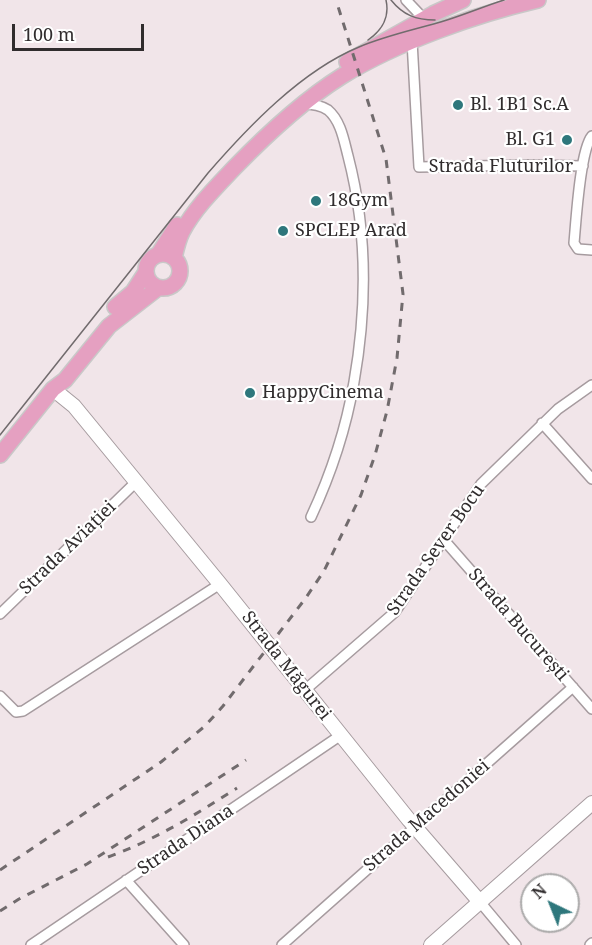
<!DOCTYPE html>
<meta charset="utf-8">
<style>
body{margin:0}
#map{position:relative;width:592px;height:945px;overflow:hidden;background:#f1e5e9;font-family:"Noto Serif",serif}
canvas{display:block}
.north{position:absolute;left:520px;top:873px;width:60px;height:60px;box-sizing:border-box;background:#fff;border:2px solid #acabab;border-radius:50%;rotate:317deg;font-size:16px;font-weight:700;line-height:24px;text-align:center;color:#302c2d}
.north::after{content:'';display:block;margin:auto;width:21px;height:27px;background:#2e777c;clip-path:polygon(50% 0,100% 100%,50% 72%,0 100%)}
.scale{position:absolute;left:12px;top:24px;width:132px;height:27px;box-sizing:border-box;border:3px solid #302c2d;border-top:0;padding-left:8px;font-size:18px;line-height:21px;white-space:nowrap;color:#302c2d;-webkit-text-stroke:4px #fff;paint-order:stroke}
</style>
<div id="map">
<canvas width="592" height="945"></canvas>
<div class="north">N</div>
<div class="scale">100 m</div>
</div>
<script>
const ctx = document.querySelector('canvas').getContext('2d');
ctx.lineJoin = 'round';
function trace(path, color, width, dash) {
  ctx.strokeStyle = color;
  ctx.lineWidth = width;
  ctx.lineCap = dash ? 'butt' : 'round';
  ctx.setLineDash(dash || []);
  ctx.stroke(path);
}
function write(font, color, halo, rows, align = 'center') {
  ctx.font = font + ' "Noto Serif",serif';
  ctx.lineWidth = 4.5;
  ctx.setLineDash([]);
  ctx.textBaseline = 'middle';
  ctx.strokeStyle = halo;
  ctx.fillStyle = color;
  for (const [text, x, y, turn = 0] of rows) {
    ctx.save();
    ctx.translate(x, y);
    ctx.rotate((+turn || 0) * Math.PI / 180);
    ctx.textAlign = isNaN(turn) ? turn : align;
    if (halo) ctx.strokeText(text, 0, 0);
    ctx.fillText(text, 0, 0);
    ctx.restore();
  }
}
const street = new Path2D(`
 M406,0L424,19
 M412,41L419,167L527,165L583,166
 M302,104C311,104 321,105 328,110C341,121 344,141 348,156C367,229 367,308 354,382C346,429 331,474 311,517
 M592,136C580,150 576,222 574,243L578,249L592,250
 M542,423L592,479
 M444,540L592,709
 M0,614L136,482
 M305,690L395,612L481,484L558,409L592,385
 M0,696L16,712L23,711L220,584
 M126,880L184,945
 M480,902L516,945
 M31,945L341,735
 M282,945L573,687
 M590,945L592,943`);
const secondary = new Path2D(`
 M53,389L74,406L220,584L409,820L480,902
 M431,945L592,803`);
const primary = new Path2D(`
 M347,62L433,14L463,0
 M146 271a17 17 0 1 1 34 0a17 17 0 1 1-34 0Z
 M158,255L177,225
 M174,258C176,249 178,240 182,232C194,209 216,187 234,168C267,134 302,101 342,76C398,42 474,15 538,0
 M115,307L133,292L146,272
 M0,455L53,389L65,380L109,326L158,288`);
trace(street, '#a69b9f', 12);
trace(secondary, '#a69b9f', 16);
trace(primary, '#c9c8c8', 18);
trace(street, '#fff', 9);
trace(secondary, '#fff', 14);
trace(primary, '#e5a0c1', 15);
trace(new Path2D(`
 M391,0C403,15 416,20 435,20
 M368,40C382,30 390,18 386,0
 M0,435L208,173C248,127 301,71 359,47C387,35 418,29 447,20C466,14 485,6 504,0`), '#716b6d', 1.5);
trace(new Path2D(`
 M108,857C155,840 195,815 237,788
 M0,870L161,762L205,726L223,706L305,599L324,571L361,495L375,455L387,411L397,358L403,294L386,159L336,0
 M0,911L19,899L87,864L246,760`), '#716b6d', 3, [8, 8]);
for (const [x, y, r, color] of [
 [458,105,6,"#2e777c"],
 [567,140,6,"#2e777c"],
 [316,201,6,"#2e777c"],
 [283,231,6,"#2e777c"],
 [250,393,6,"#2e777c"]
]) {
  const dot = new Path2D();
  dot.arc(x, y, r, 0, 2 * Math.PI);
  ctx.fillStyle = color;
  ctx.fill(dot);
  trace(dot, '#fff', 2);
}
write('18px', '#302c2d', '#fff', [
 ["Bl. 1B1 Sc.A",470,105],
 ["Bl. G1",555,140,"right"],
 ["18Gym",328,201],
 ["SPCLEP Arad",295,231],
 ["HappyCinema",262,393]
], 'left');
write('18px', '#302c2d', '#fff', [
 ["Strada Fluturilor",501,167],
 ["Strada Aviației",68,548,-44],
 ["Strada Sever Bocu",436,550,-55],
 ["Strada București",518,625,49],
 ["Strada Măgurei",286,666,52],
 ["Strada Macedoniei",427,816,-41],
 ["Strada Diana",186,840,-34]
]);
</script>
